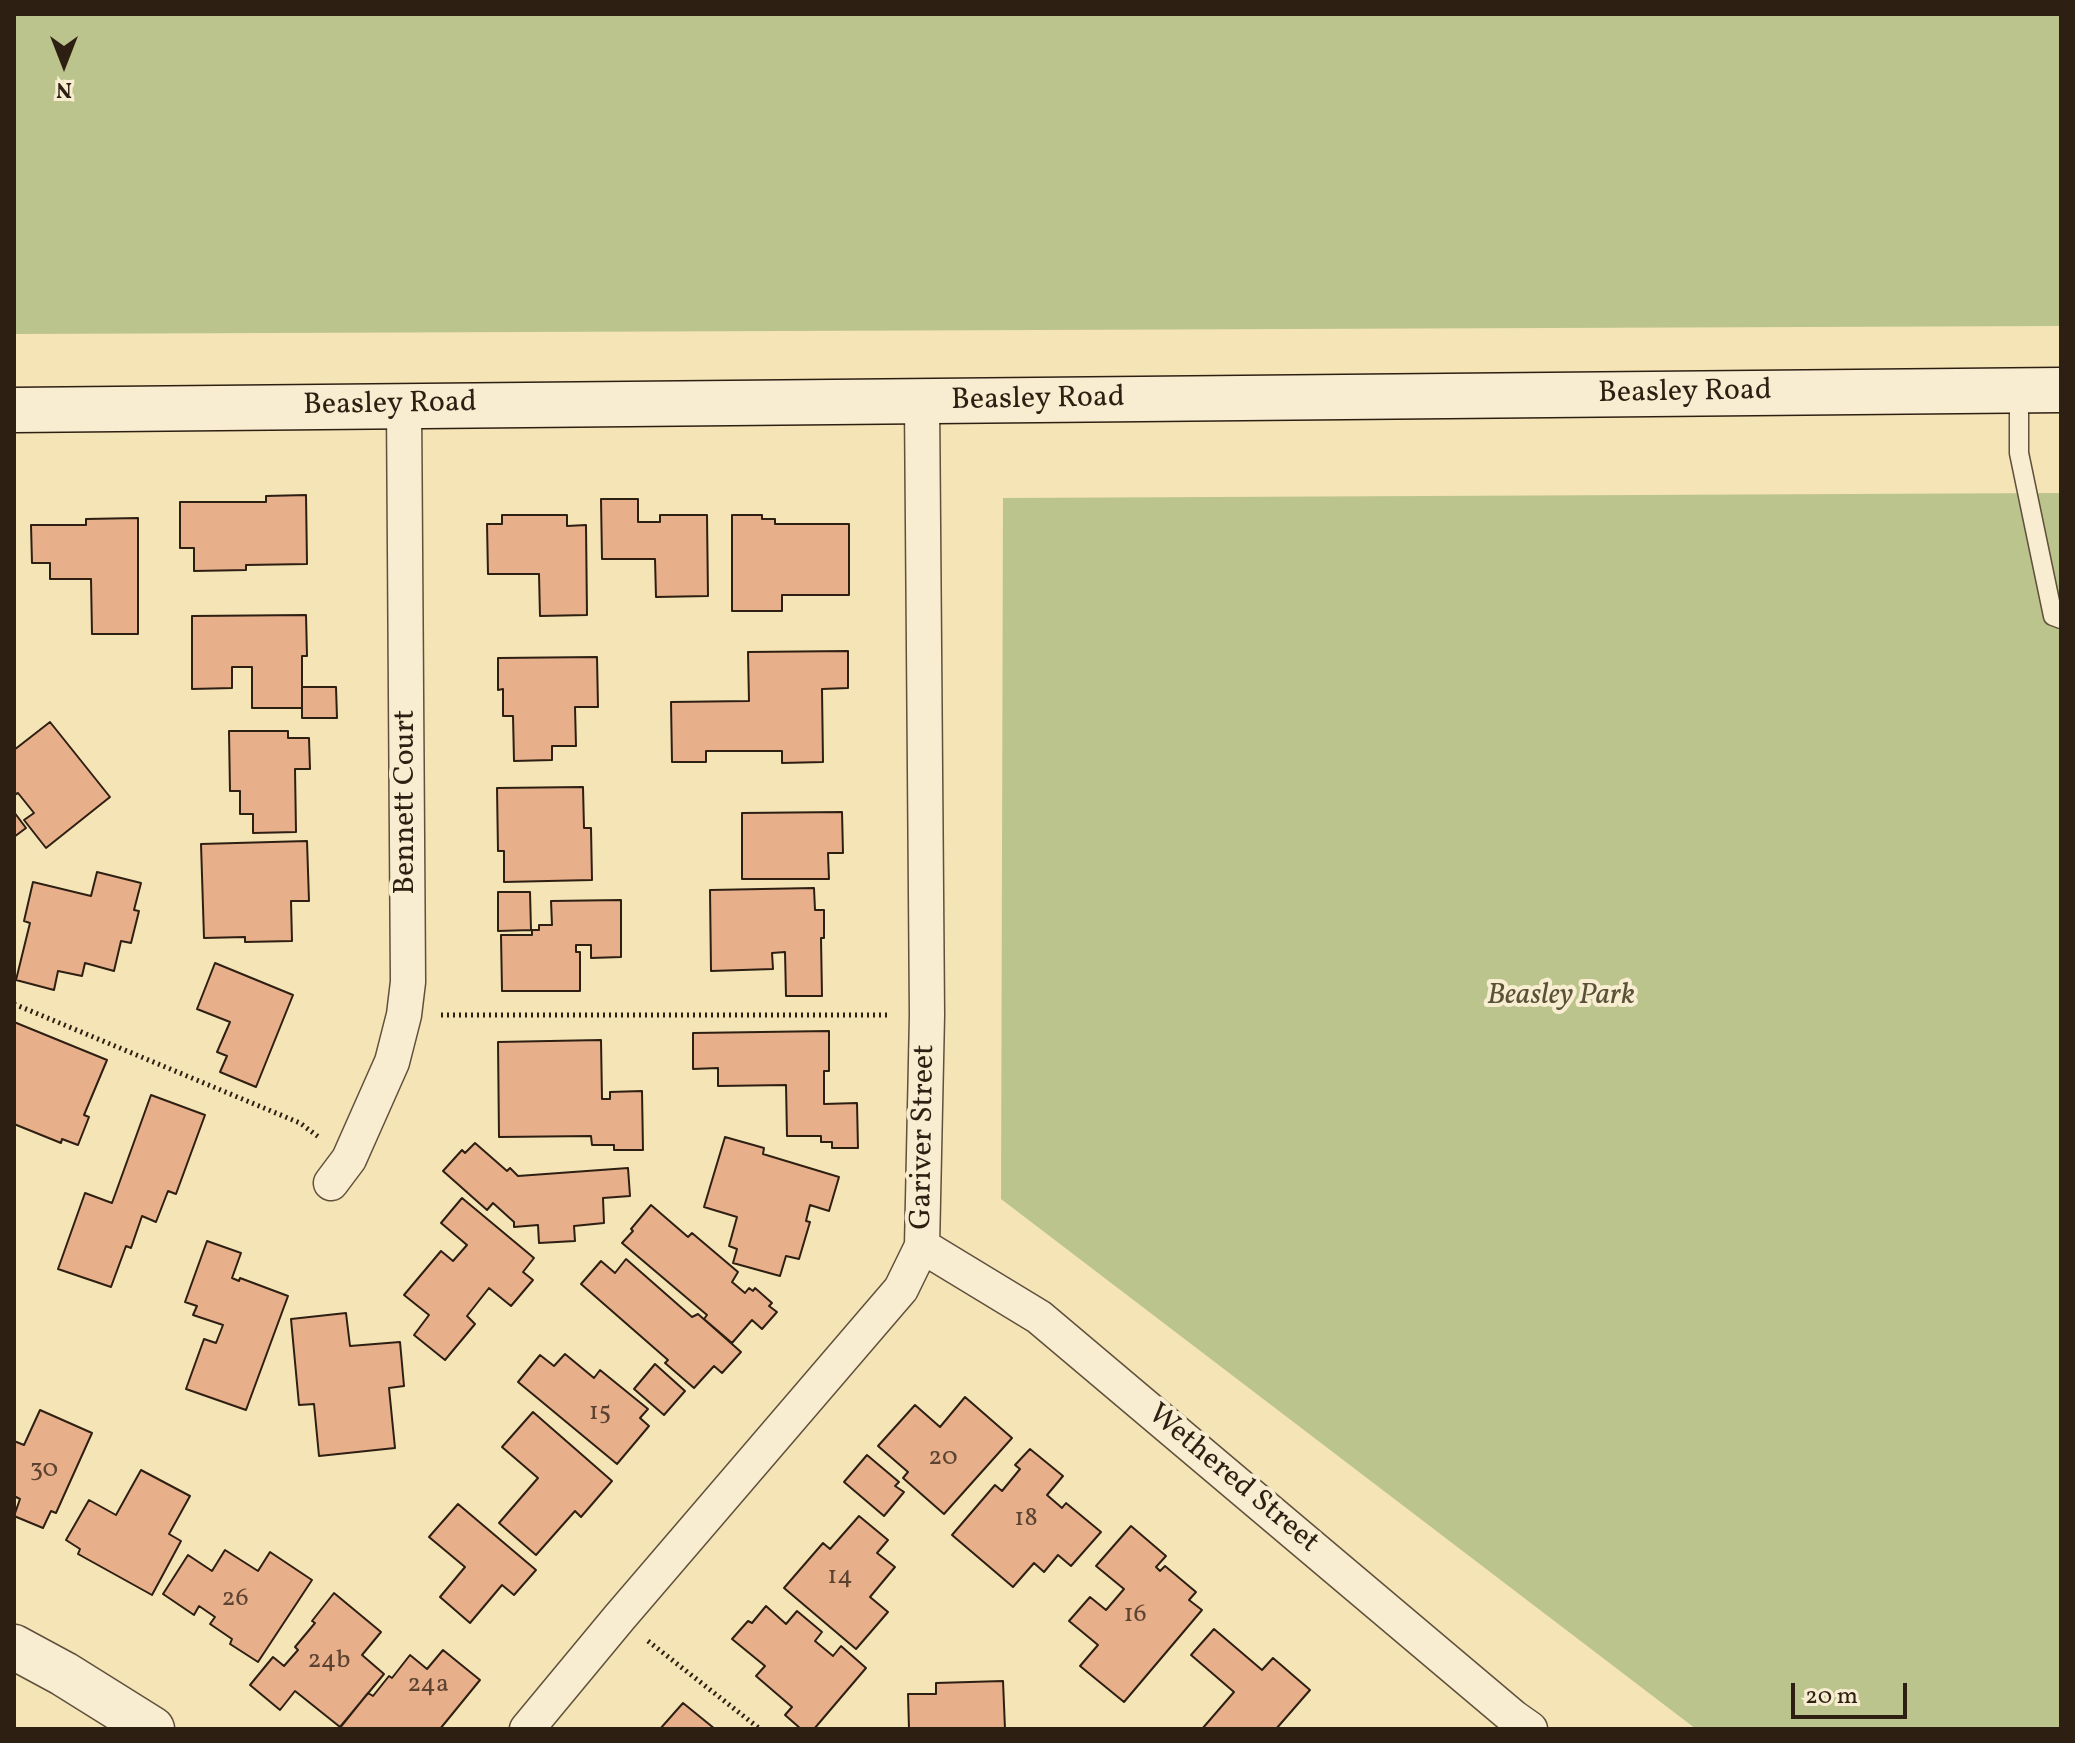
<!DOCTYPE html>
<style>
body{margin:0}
#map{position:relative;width:2075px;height:1743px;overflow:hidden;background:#f4e4b6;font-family:Vollkorn,serif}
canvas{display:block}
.frame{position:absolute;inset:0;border:16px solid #2e1f13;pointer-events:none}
.north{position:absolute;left:24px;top:24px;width:80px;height:80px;-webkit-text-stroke:6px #f8edd0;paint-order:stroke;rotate:180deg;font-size:22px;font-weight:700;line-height:32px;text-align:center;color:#2e1f13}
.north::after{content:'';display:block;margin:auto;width:28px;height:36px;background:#2e1f13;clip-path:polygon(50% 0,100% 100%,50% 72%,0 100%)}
.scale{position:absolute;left:1791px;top:1683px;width:116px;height:36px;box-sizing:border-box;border:4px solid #2e1f13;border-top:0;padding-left:10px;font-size:24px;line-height:28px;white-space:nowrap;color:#2e1f13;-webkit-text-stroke:6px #f8edd0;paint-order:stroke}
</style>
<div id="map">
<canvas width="2075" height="1743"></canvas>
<div class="frame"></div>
<div class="north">N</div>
<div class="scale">20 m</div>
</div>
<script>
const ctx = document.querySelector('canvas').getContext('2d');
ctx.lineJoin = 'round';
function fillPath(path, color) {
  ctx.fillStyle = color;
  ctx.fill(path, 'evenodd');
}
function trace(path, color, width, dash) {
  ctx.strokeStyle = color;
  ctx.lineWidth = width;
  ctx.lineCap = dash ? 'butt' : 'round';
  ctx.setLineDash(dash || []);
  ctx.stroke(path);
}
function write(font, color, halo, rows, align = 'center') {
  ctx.font = font + ' Vollkorn,serif';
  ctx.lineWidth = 8;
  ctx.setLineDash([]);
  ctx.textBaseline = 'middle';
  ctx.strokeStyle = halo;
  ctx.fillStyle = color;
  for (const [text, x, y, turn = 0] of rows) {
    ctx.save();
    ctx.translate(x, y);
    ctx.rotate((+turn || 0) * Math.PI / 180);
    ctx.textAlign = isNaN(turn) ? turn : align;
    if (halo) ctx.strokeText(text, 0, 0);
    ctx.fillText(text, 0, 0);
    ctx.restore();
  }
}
fillPath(new Path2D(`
 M14,14H2061V326L14,334Z
 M2061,493V1729H1696L1001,1199L1003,498Z`), '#bcc48d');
const building = new Path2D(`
 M306,495L307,564L246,565V570L194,571V548H180V502H266V496Z
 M601,499H638V522H660V515H707L708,596L656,597L655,559H602Z
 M502,515H567V526L586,525L587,615L540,616L539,574H488L487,524H502Z
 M732,515H762V519H775V524H849V595H782V611H732Z
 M138,518V634H92L91,579H50V563H32L31,525H86V519Z
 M306,615L307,656H302V708H252V667H232V688L192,689V616Z
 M848,651V688L822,689L823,762L782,763V751H706V762H672L671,702L749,701L748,652Z
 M597,657L598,707H575L576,746H552V760L514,761L513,716H503V689L498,690V658Z
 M302,687H336L337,718H302Z
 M50,722L110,797L46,848L24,820L34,813L18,793L14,795V750Z
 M229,731H288V738H309L310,769H295L296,832L253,833V814H240V791H230Z
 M583,787L584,828H591L592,880L504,882V851H498L497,788Z
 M14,812L26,828L14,837Z
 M842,812L843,853H828L829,879H742V813Z
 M307,841L309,901H291L292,941L245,942V937L204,938L201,844Z
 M97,872L141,883L134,910L139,911L131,943L121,941L114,971L85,963L82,976L58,971L54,990L16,980L30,923L24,921L33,882L91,896Z
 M814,888L815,910H824V938H821L822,996H786L785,952L772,953L773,969L711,971L710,890Z
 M498,892H530L531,930L498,931Z
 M621,900V957L591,958V945H576V952H580V991H502L501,935H532V930H539V925H552L551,901Z
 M215,963L293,995L256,1087L220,1072L227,1056L217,1052L230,1022L197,1009Z
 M14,1022L107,1060L84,1115L89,1117L78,1145L62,1139L61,1143L14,1124Z
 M829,1031V1071H824V1104L857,1103L858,1148H832V1142H821V1136H787L786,1085L718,1086V1068L693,1069V1033Z
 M601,1040L602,1099H610V1092L642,1091L643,1150H614V1145H592L591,1136L499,1137L498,1042Z
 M151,1095L205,1115L176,1194L168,1191L156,1222L142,1216L131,1248L126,1246L111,1287L58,1269L85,1193L112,1203Z
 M725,1137L764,1148L763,1154L839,1177L829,1211L810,1205L806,1221L810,1222L799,1259L786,1256L780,1276L733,1263L737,1249L729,1246L737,1217L704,1207Z
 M475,1143L507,1171L510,1168L518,1176L628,1168L630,1196L603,1198L604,1223L574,1226L575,1241L539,1243L538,1225L514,1227V1222L493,1203L487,1210L443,1171L462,1150L465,1153Z
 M462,1198L534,1258L523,1272L533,1280L511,1306L489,1288L467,1316L475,1324L445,1360L414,1335L429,1315L404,1295L441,1251L453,1261L467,1245L441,1223Z
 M651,1205L688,1237L692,1233L738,1272L732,1282L745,1293L749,1288L753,1291L755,1288L772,1303L769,1306L777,1312L762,1329L752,1320L732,1343L704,1319L707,1315L622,1243L633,1231L631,1229Z
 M207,1241L241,1253L232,1278L239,1281L240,1278L288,1296L246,1410L186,1389L204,1339L216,1343L223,1325L193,1315L197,1306L185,1302Z
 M626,1259L692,1317L698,1314L741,1352L722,1373L714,1366L694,1388L665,1363L668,1360L581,1284L601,1261L615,1273Z
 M346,1313L350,1346L400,1342L404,1386L389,1388L395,1448L319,1456L314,1404L299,1405L291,1319Z
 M565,1354L594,1378L600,1370L648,1409L640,1418L649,1426L617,1464L518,1382L540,1355L554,1366Z
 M655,1364L685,1391L664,1415L634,1389Z
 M965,1397L1012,1438L944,1514L903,1478L908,1472L878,1446L915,1405L940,1427Z
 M40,1410L92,1433L56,1513L51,1511L43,1528L14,1516L20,1499L14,1496V1441L24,1445Z
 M533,1412L612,1481L581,1517L575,1511L536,1555L499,1523L538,1478L502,1447Z
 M1030,1449L1063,1476L1047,1495L1062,1508L1066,1503L1101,1532L1071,1566L1058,1555L1044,1572L1034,1563L1013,1587L952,1535L995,1485L1002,1491L1020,1469L1015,1465Z
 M867,1455L899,1482L895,1486L904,1492L884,1516L844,1482Z
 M141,1470L190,1496L169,1534L181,1541L152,1595L78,1554L80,1549L66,1540L89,1500L116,1515Z
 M458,1504L536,1570L514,1595L502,1585L470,1623L440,1597L465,1567L429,1537Z
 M859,1516L888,1540L877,1553L895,1567L870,1597L888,1612L856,1649L784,1588L823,1543L830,1549Z
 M1131,1526L1166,1556L1156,1567L1160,1571L1165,1566L1196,1592L1189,1600L1202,1610L1124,1702L1080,1666L1098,1645L1069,1621L1090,1597L1106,1610L1124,1589L1096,1566Z
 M225,1550L258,1571L270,1552L312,1580L258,1662L230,1644L232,1639L210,1624L215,1617L199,1606L194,1615L163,1594L188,1555L212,1571Z
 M334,1593L381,1632L362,1655L384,1674L340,1727L295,1691L280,1710L250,1685L273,1657L284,1666L298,1650L295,1647L315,1623L312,1621Z
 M766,1606L786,1624L797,1611L822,1632L815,1641L833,1656L841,1646L866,1668L814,1729H801L785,1715L792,1707L756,1676L765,1666L732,1639L748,1621L752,1623Z
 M1214,1629L1262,1670L1273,1658L1310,1690L1276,1729H1202L1234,1692L1191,1655Z
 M443,1650L480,1680L440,1729H339L368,1693L373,1696L389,1676L392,1678L410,1655L427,1669Z
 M1003,1681L1005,1729H909L908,1694H936V1683Z
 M683,1703L715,1729H660Z`);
fillPath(building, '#e7af8a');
trace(building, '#2e1f13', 2);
const service = new Path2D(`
 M2019,391V453L2053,616L2061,619`);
const minor = new Path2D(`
 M331,1183L349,1159L392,1062L404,1015L408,982L404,405
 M922,1246L1039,1317L1513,1717L1530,1729
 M527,1729L619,1618L901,1289L922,1246L927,1015L922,402`);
const tertiary = new Path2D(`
 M14,1647L64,1674L152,1729`);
const secondary = new Path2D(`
 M14,410L2061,390`);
trace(service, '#60503c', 21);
trace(minor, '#60503c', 37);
trace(tertiary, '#60503c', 47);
trace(secondary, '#2e1f13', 47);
trace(new Path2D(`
 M14,1004L300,1123L320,1138
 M441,1015H891
 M648,1641L760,1729`), '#2e1f13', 5, [2, 4]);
trace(service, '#f8edd0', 18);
trace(minor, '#f8edd0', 34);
trace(tertiary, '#f8edd0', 44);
trace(secondary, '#f8edd0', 44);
write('26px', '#5c4331', null, [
 ["15",600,1414],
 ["20",943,1459],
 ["30",44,1471],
 ["18",1026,1520],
 ["14",840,1578],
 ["26",235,1600],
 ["16",1135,1616],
 ["24b",329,1662],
 ["24a",428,1686]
]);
write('30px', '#2e1f13', '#f8edd0', [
 ["Beasley Road",1685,394,-1],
 ["Beasley Road",1038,401,-1],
 ["Beasley Road",390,406,-1],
 ["Bennett Court",407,802,-90],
 ["Gariver Street",925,1137,-89],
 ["Wethered Street",1232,1480,40]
]);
write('italic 30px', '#595138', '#f8edd0', [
 ["Beasley Park",1561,997]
]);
</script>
